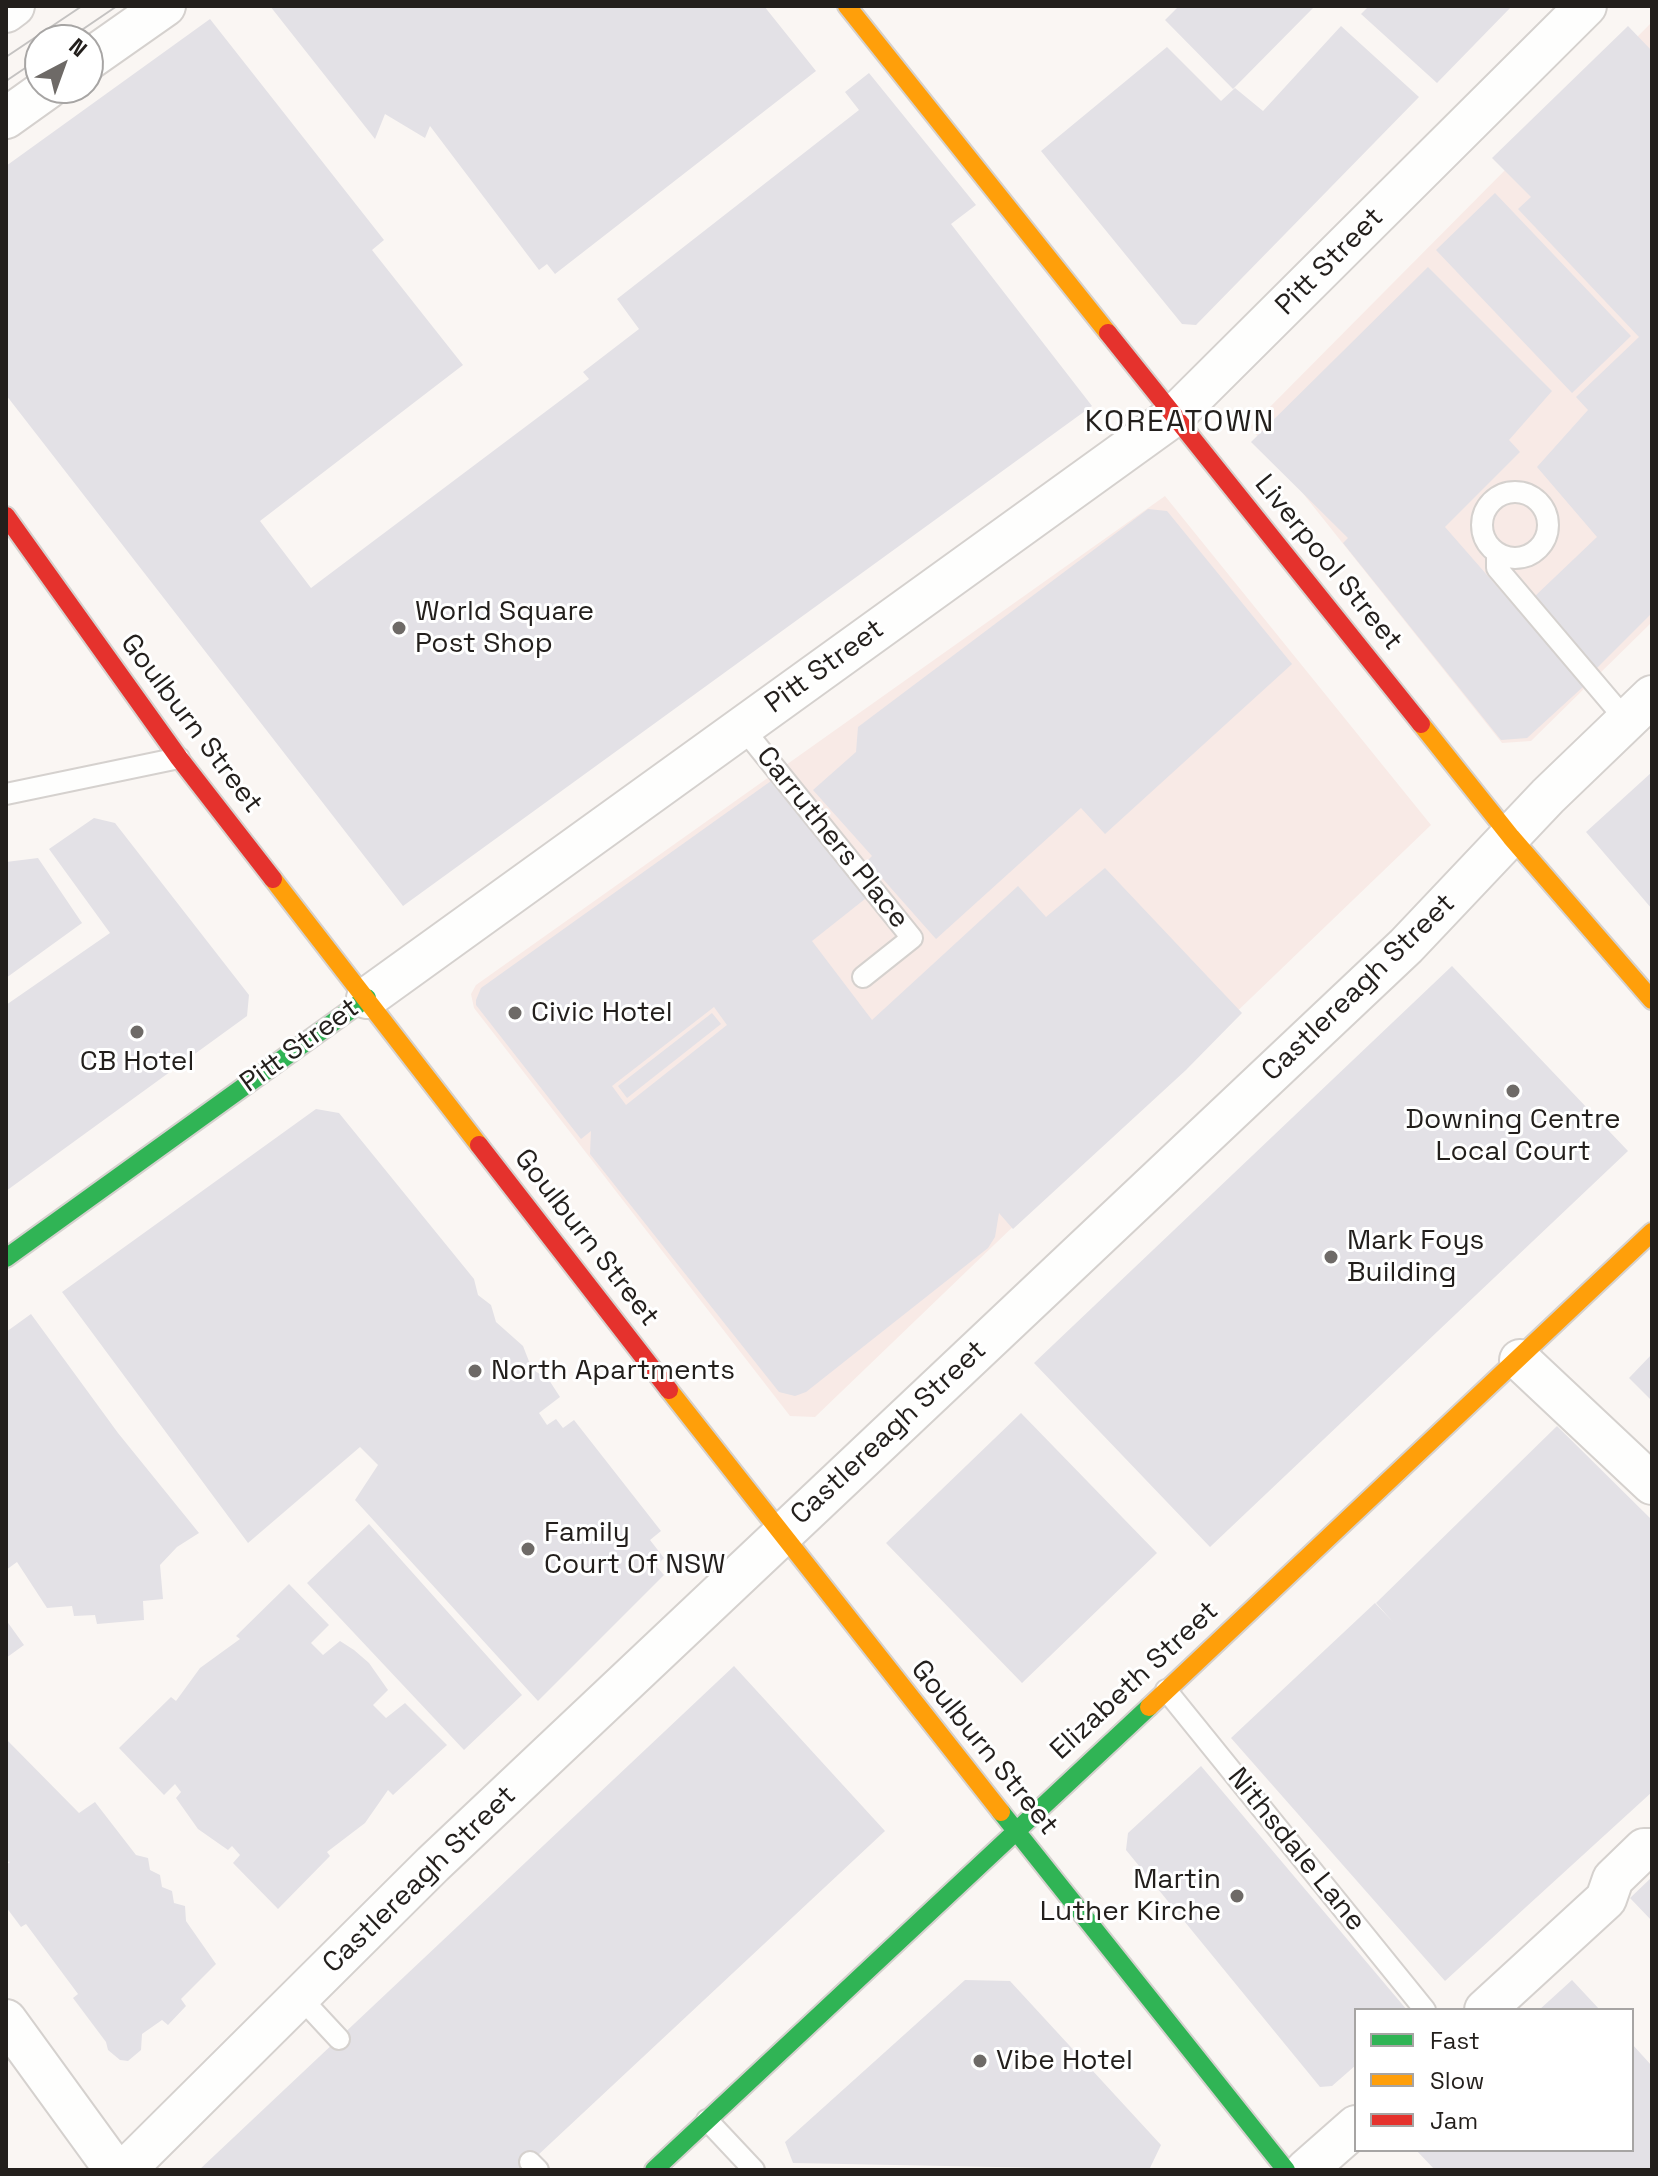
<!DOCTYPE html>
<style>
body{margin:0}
#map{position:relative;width:1658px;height:2176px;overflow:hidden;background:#faf6f3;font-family:"Space Grotesk",sans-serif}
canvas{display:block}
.frame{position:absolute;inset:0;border:8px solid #231f1c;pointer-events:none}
.legend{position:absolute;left:1354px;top:2008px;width:280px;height:144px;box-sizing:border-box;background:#fff;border:2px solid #a7a5a4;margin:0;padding:10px 14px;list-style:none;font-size:24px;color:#231f1c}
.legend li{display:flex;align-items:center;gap:16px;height:40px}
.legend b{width:40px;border:2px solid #a7a5a4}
.north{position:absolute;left:24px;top:24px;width:80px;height:80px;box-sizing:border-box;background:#fff;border:2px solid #a7a5a4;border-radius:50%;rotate:41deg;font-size:22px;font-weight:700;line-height:32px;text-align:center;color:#231f1c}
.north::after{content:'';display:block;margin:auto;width:28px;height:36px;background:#6e6a67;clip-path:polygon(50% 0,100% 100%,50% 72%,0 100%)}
</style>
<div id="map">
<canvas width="1658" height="2176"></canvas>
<div class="frame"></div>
<ul class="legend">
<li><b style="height:10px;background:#30b455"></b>Fast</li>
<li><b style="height:10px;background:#ff9f0a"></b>Slow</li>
<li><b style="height:10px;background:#e5322d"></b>Jam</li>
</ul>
<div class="north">N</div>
</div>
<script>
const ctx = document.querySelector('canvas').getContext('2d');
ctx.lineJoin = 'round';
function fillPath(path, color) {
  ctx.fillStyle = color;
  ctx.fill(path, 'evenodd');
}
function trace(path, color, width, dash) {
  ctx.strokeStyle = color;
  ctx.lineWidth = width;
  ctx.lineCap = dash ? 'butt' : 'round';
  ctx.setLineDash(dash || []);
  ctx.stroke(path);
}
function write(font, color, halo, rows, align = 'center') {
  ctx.font = font + ' "Space Grotesk",sans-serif';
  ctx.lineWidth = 6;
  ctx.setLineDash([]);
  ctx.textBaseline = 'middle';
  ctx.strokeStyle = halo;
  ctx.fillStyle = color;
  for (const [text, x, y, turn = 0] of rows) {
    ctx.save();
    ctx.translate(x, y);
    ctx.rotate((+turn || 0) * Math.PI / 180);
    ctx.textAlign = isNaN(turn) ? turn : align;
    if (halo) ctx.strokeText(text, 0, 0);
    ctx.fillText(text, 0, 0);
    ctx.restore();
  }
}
fillPath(new Path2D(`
 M1652,22V622L1531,741L1502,743L1250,427Z
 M1165,496L1431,825L815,1417L790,1416L474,1008L471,994L476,985Z`), '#f8eae6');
fillPath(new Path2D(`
 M270,6H764L816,71L555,274L547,264L539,270L430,126L425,138L385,114L375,139Z
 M1179,6H1315L1233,89L1165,20Z
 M1369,6H1512L1437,83L1361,14Z
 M210,19L384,240L372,250L463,365L260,521L311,588L589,379L583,372L639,329L617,299L859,110L845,92L869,73L976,205L951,224L1092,406L403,906L6,395V166Z
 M1341,26L1419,97L1196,325L1182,324L1041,151L1167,47L1221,101L1235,88L1263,111Z
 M1628,26L1652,51V613L1597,668L1533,598L1597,537L1537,467L1588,410L1576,397L1639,337L1518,209L1531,197L1492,158Z
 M1495,193L1631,336L1572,393L1436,250Z
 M1428,267L1552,391L1509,440L1520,452L1445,527L1584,686L1527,738L1501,740L1343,543L1348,538L1251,442Z
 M1148,509L1167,511L1292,664L1105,834L1081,808L936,939L867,861L872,856L813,790L856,752L858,727Z
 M1652,772V909L1586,832Z
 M778,776L870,895L812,941L872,1020L1018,886L1046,917L1105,868L1242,1013L1186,1070L1013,1229L999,1213L995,1237L988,1248L806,1392L795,1396L779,1392L590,1154L591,1131L581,1139L476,1005V1000L481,988ZM714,1007L727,1025L626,1105L612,1086Z
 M94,818L115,823L249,995L247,1016L6,1191V1005L110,933L49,849Z
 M38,858L82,923L6,978V862Z
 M1452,966L1628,1151L1210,1547L1034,1363Z
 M712,1013L721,1024L627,1098L618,1086Z
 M316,1109L339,1113L474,1279L478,1295L491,1305L496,1322L523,1346L532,1369L549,1380L560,1397L539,1413L547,1425L556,1419L563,1428L574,1420L661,1531L650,1540L664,1558L656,1566L664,1575L538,1701L355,1500L378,1465L360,1447L248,1543L62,1292Z
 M31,1314L118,1433L199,1533L177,1547L160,1565L163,1599L143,1601L144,1620L97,1624L95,1615L74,1616L72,1606L47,1608L17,1562L6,1570V1332Z
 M1652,1354V1401L1629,1378Z
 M1021,1413L1157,1553L1022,1683L886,1543Z
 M1557,1426L1652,1520V1792L1445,1981L1231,1738L1375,1603L1393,1622L1376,1603Z
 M369,1524L522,1695L464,1750L307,1583Z
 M289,1584L329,1625L311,1643L323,1655L340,1641L354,1650L369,1663L388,1690L373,1705L386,1718L405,1703L447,1745L393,1795L388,1790L365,1823L327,1852L330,1856L278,1909L233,1863L240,1855L232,1846L228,1850L198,1829L176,1798L181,1792L175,1784L164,1795L119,1748L171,1697L176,1701L200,1668L240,1639L236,1636Z
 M6,1620L24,1645L6,1658Z
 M734,1666L885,1831L522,2170H199Z
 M6,1739L79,1813L95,1802L136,1855L148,1858L150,1870L160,1875L162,1887L172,1891L174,1903L185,1906L186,1921L216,1964L181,1999L186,2006L168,2025L162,2020L142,2034L141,2050L128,2061L120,2060L108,2050L106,2042L73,1998L78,1994L26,1924L21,1927L6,1907V1865L10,1862L6,1861Z
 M1201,1766L1407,2010H1356V2065L1332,2086L1320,2087L1126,1850L1128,1833Z
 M1652,1877V1921L1630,1898Z
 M965,1980L1010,1981L1161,2145L1149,2170L793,2163L785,2142Z
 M1572,1980L1600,2010H1539Z
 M1632,2044L1652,2066V2170H1435L1416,2150H1632Z`), '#e3e1e6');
const lane = new Path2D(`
 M1482 525a33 33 0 1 1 66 0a33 33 0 1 1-66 0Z
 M1497,554V568L1626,720
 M742,727L912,938L863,977
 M6,794L179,758
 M1166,1690L1425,2010
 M300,1997L339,2039
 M707,2120L754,2170
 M530,2162L538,2170`);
const street = new Path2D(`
 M6,12L14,6
 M88,60L165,6
 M6,118L48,88
 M367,998L1175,415L1586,6
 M1520,1360L1652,1484
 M1485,2010L1606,1899L1613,1879L1644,1849H1652
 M6,2020L115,2170
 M125,2170L433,1864L1406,946L1548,796L1652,696
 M1306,2170L1356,2126`);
const fast = new Path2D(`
 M6,1258L367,998
 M1001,1812L1286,2170
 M654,2170L1149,1707`);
const slow = new Path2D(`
 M847,6L1108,333
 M1421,724L1511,837L1652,1000
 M273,879L479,1145
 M669,1390L1001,1812
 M1149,1707L1652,1232`);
const jam = new Path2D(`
 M1108,333L1421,724
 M6,516L179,758L273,879
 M479,1145L669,1390`);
trace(lane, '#d5d1ce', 24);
trace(street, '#d5d1ce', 44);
trace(fast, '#d5d1ce', 22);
trace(slow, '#d5d1ce', 22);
trace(jam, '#d5d1ce', 22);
trace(lane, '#fefefd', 20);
trace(street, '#fefefd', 40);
trace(fast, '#30b455', 18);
trace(slow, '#ff9f0a', 18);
trace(jam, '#e5322d', 18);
trace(new Path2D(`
 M67,40L117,6
 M6,57L82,6
 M6,81L40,58`), '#c4c2c1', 2);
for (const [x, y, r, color] of [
 [399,628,8,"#6e6a67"],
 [515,1013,8,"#6e6a67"],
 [137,1032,8,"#6e6a67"],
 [1513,1091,8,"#6e6a67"],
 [1331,1257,8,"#6e6a67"],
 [475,1371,8,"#6e6a67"],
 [528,1549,8,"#6e6a67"],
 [1237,1896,8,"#6e6a67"],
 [980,2061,8,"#6e6a67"]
]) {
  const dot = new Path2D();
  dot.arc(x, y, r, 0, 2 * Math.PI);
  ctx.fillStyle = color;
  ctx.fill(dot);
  trace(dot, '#fff', 3);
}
write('28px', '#231f1c', '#fff', [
 ["Pitt Street",1330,262,-45],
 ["Liverpool Street",1328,563,51],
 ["Pitt Street",825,667,-36],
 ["Goulburn Street",191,724,53],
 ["Carruthers Place",832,838,51],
 ["Castlereagh Street",1359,988,-44],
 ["Pitt Street",300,1046,-36],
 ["Goulburn Street",586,1238,52],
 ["Castlereagh Street",889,1433,-43],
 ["Elizabeth Street",1135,1681,-43],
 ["Goulburn Street",984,1748,51],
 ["Nithsdale Lane",1296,1850,51],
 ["Castlereagh Street",420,1880,-44]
]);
write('28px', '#231f1c', '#fff', [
 ["World Square",415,612],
 ["Post Shop",415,644],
 ["Civic Hotel",531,1013],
 ["CB Hotel",137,1062,"center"],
 ["Downing Centre",1513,1120,"center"],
 ["Local Court",1513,1152,"center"],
 ["Mark Foys",1347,1241],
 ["Building",1347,1273],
 ["North Apartments",491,1371],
 ["Family",544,1533],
 ["Court Of NSW",544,1565],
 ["Martin",1221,1880,"right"],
 ["Luther Kirche",1221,1912,"right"],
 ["Vibe Hotel",996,2061]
], 'left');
ctx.letterSpacing = '2px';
write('30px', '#231f1c', '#fff', [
 ["KOREATOWN",1180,423]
]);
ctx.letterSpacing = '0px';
</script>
